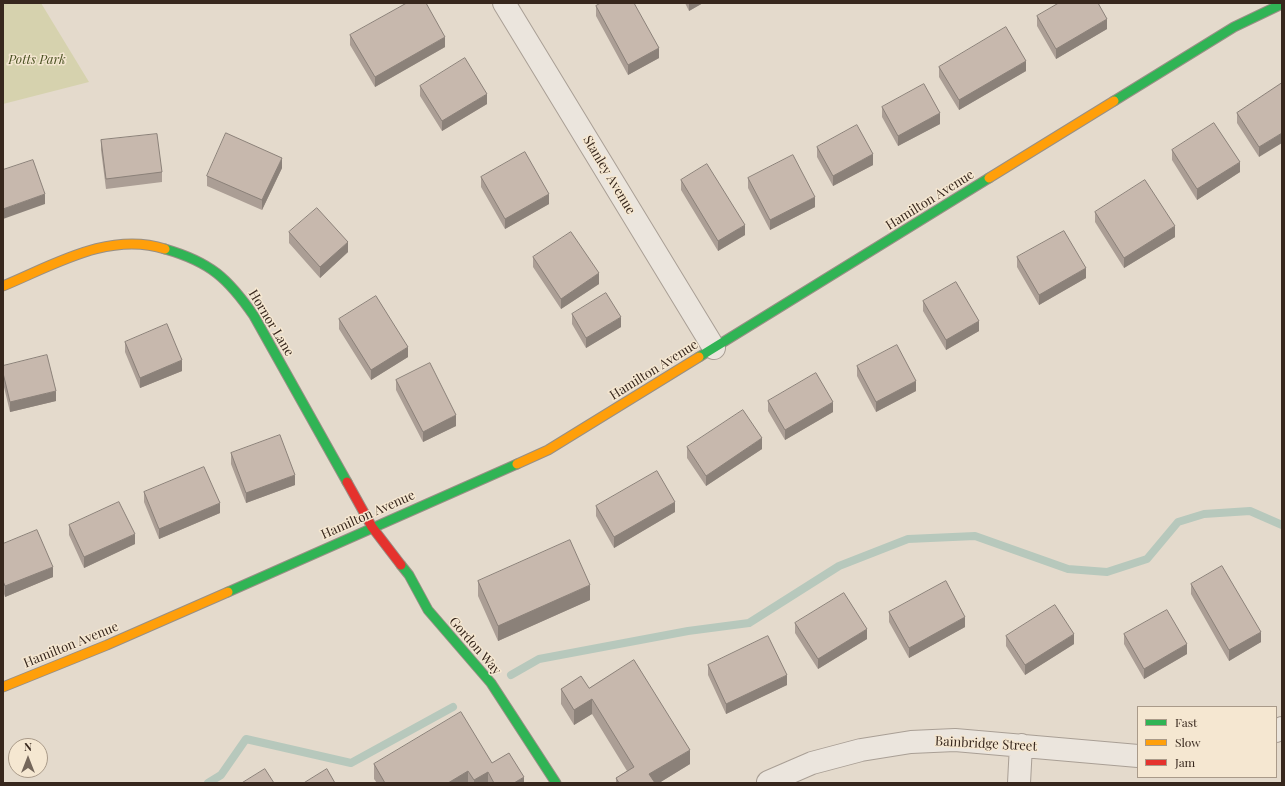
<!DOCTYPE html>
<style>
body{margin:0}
#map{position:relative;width:1285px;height:786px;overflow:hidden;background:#e4dacc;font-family:"Playfair Display",serif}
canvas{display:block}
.frame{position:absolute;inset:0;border:4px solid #37271d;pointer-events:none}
.legend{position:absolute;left:1137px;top:706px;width:140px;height:72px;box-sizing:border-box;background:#f5e7d1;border:1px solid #a99a89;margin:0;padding:5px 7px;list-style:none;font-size:12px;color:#37271d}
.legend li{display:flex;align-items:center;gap:8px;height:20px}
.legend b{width:20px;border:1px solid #a99a89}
.north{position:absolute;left:8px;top:738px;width:40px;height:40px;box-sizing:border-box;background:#f5e7d1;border:1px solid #a99a89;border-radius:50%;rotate:0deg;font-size:11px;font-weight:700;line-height:16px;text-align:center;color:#37271d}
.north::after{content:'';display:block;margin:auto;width:14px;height:18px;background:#74665a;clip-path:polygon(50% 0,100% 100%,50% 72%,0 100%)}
</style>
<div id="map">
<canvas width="1285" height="786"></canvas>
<div class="frame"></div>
<ul class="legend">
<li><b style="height:5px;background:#30b455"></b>Fast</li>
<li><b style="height:5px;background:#ff9f0a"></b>Slow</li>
<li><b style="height:5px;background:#e5322d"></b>Jam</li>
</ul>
<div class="north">N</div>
</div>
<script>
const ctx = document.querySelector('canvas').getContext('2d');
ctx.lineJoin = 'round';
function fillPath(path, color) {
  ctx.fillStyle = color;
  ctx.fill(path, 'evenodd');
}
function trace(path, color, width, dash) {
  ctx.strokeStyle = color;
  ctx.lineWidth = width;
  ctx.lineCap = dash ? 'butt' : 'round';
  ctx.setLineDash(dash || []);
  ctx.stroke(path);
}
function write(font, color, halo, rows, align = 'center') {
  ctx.font = font + ' "Playfair Display",serif';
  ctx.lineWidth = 3;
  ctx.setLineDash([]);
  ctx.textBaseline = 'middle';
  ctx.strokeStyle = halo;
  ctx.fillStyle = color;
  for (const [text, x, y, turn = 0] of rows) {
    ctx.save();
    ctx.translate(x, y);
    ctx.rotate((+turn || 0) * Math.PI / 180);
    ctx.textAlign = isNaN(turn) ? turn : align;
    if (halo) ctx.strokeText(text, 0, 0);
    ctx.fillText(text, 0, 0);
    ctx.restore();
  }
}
fillPath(new Path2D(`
 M3,3H41L89,82L3,104Z`), '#d6d2ae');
trace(new Path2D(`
 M511,675L539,659L688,631L749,623L839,566L908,539L975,536L1068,569L1107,572L1147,559L1178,522L1204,514L1250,511L1282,525
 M208,783L221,775L246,739L351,763L453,707`), '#b7c8bc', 8);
const street = new Path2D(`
 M504,3L714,348
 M1276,731L1282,728
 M768,782L812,763L861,750L911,742L955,740L1138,756
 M1019,783L1021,745`);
const fast = new Path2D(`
 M1114,101L1234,27L1282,4
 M165,249C210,262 228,278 254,316L347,482
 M699,357L989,178
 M401,565L409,575L428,610L491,683L556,783
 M228,592L517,464`);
const slow = new Path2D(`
 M989,178L1114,101
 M3,286C54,265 109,231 165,249
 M517,464L548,450L699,357
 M3,687L107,645L228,592`);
const jam = new Path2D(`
 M347,482L372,527L401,565`);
trace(street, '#a99f95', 24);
trace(fast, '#988f85', 11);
trace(slow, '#988f85', 11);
trace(jam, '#988f85', 11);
trace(street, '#ebe5dd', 22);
trace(fast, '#30b455', 9);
trace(slow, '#ff9f0a', 9);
trace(jam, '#e5322d', 9);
fillPath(new Path2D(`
 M685,3H703L689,11Z
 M596,6L659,58L628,75L596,16Z
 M1037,16L1107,29L1056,59L1037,26Z
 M350,35L445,47L375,87L350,45Z
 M939,67L1026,71L959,110L939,77Z
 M1282,83L1259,157L1237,123V113Z
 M420,86L487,104L442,131L420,96Z
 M882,107L940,124L898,146L882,117Z
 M101,140L162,172V182L106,189L101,150Z
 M817,147L873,165L833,186L817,157Z
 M1172,150L1240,172L1197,200L1172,160Z
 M282,168L262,210L207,186V176Z
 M481,177L549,204L505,229L481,187Z
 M748,178L815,207L770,230L748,188Z
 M681,180L745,235L718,251L681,190Z
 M1095,212L1175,237L1124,268L1095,222Z
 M289,232L348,252L320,278L289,243Z
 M533,257L599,284L561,309L533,267Z
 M1017,257L1086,278L1039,305L1017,267Z
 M923,301L979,331L946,350L923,311Z
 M572,314L621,327L586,348L572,324Z
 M339,319L408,357L371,380L339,329Z
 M125,342L182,371L140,388L125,352Z
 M3,366L56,401L10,412L3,383Z
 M857,366L916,391L876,412L857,376Z
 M396,380L456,426L423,442L396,390Z
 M768,401L833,412L785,440L768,411Z
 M687,447L762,449L706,486L687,458Z
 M231,453L295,485L246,503L231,464Z
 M144,492L220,513L159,539L144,502Z
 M596,506L675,512L614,548L596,516Z
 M69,525L135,544L84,568L69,535Z
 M3,544L53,577L5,597L3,591Z
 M478,581L590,600L498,641L478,596Z
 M1191,584L1261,642L1229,661L1191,594Z
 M889,612L965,627L909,658L889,622Z
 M795,623L867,639L818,669L795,633Z
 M1124,634L1187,654L1144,679L1124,644Z
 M1006,636L1074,644L1025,675L1006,646Z
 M708,665L787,685L726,714L708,675Z
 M589,688L690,764L659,783H616V778L627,771L592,714L574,725L561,704V689Z
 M492,763L524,783H377L374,779V764Z`), '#ab9e95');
fillPath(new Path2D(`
 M689,3H703L689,11Z
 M1107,19V29L1056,59V49Z
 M445,37V47L375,87V77Z
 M659,48V58L628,75V65Z
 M1026,61V71L959,110V100Z
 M487,94V104L442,131V121Z
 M940,113V124L898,146V136Z
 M1282,133V143L1259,157V147Z
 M873,154V165L833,186V176Z
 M282,158V168L262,210V200Z
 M1240,162V172L1197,200V189Z
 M45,194V204L3,219V209Z
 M549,194V204L505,229V219Z
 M815,197V207L770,230V220Z
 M745,225V235L718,251V241Z
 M1175,226V237L1124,268V258Z
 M348,242V252L320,278V267Z
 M1086,268V278L1039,305V295Z
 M599,273V284L561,309V299Z
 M621,317V327L586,348V338Z
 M979,321V331L946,350V340Z
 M408,347V357L371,380V370Z
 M182,360V371L140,388V378Z
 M916,381V391L876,412V402Z
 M56,391V401L10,412V402Z
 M833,402V412L785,440V430Z
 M456,415V426L423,442V432Z
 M762,438V449L706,486V476Z
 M295,475V485L246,503V493Z
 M675,502V512L614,548V537Z
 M220,503V513L159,539V529Z
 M135,534V544L84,568V557Z
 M53,567V577L5,597V586Z
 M590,585V600L498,641V626Z
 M965,617V627L909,658V648Z
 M867,629V639L818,669V659Z
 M1261,632V642L1229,661V650Z
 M1074,634V644L1025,675V665Z
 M1187,644V654L1144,679V669Z
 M787,675V685L726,714V704Z
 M592,699V714L574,725V710Z
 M690,750V764L659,783H649V774Z
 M468,771V783H448Z
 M488,772V783H474V780Z
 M524,777V783H514Z`), '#8b8179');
const building = new Path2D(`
 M407,3H426L445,37L375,77L350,35Z
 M601,3H634L659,48L628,65L596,6Z
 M1059,3H1098L1107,19L1056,49L1037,16Z
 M1006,27L1026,61L959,100L939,67Z
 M465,58L487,94L442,121L420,86Z
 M1282,83V133L1259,147L1237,113Z
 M924,84L940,113L898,136L882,107Z
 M1214,123L1240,162L1197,189L1172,150Z
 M857,125L873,154L833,176L817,147Z
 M226,133L282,158L262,200L207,176Z
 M157,134L162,172L106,179L101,140Z
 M525,152L549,194L505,219L481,177Z
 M793,155L815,197L770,220L748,178Z
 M33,160L45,194L3,209V170Z
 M707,164L745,225L718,241L681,180Z
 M1145,180L1175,226L1124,258L1095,212Z
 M317,208L348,242L320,267L289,232Z
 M1064,231L1086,268L1039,295L1017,257Z
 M571,232L599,273L561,299L533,257Z
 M956,282L979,321L946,340L923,301Z
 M606,293L621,317L586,338L572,314Z
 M376,296L408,347L371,370L339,319Z
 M167,324L182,360L140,378L125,342Z
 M897,345L916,381L876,402L857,366Z
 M47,355L56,391L10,402L3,373V366Z
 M430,363L456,415L423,432L396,380Z
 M816,373L833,402L785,430L768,401Z
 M743,410L762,438L706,476L687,447Z
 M280,435L295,475L246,493L231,453Z
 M204,467L220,503L159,529L144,492Z
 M657,471L675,502L614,537L596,506Z
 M119,502L135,534L84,557L69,525Z
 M37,530L53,567L5,586L3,581V544Z
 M570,540L590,585L498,626L478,581Z
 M1222,566L1261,632L1229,650L1191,584Z
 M946,581L965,617L909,648L889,612Z
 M844,593L867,629L818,659L795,623Z
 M1055,605L1074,634L1025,665L1006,636Z
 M1167,610L1187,644L1144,669L1124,634Z
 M768,636L787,675L726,704L708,665Z
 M634,660L690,750L649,774L655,783H619L616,778L634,767L592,699L574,710L561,689L581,676L589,688Z
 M461,712L492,763L509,753L524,777L514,783H494L488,772L474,780L468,771L448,783H385L374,764Z
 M265,769L274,783H242Z
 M327,769L335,783H304Z`);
fillPath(building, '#c7b8ad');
trace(building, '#8b8179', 1);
write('italic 13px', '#4c5324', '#f5e7d1', [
 ["Potts Park",37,60]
]);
write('13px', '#37271d', '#f5e7d1', [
 ["Stanley Avenue",609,175,59],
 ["Hamilton Avenue",930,200,-32],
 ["Hornor Lane",271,323,59],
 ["Hamilton Avenue",654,370,-32],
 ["Hamilton Avenue",368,515,-24],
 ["Hamilton Avenue",71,645,-22],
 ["Gordon Way",475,646,49],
 ["Bainbridge Street",986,744,3]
]);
</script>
